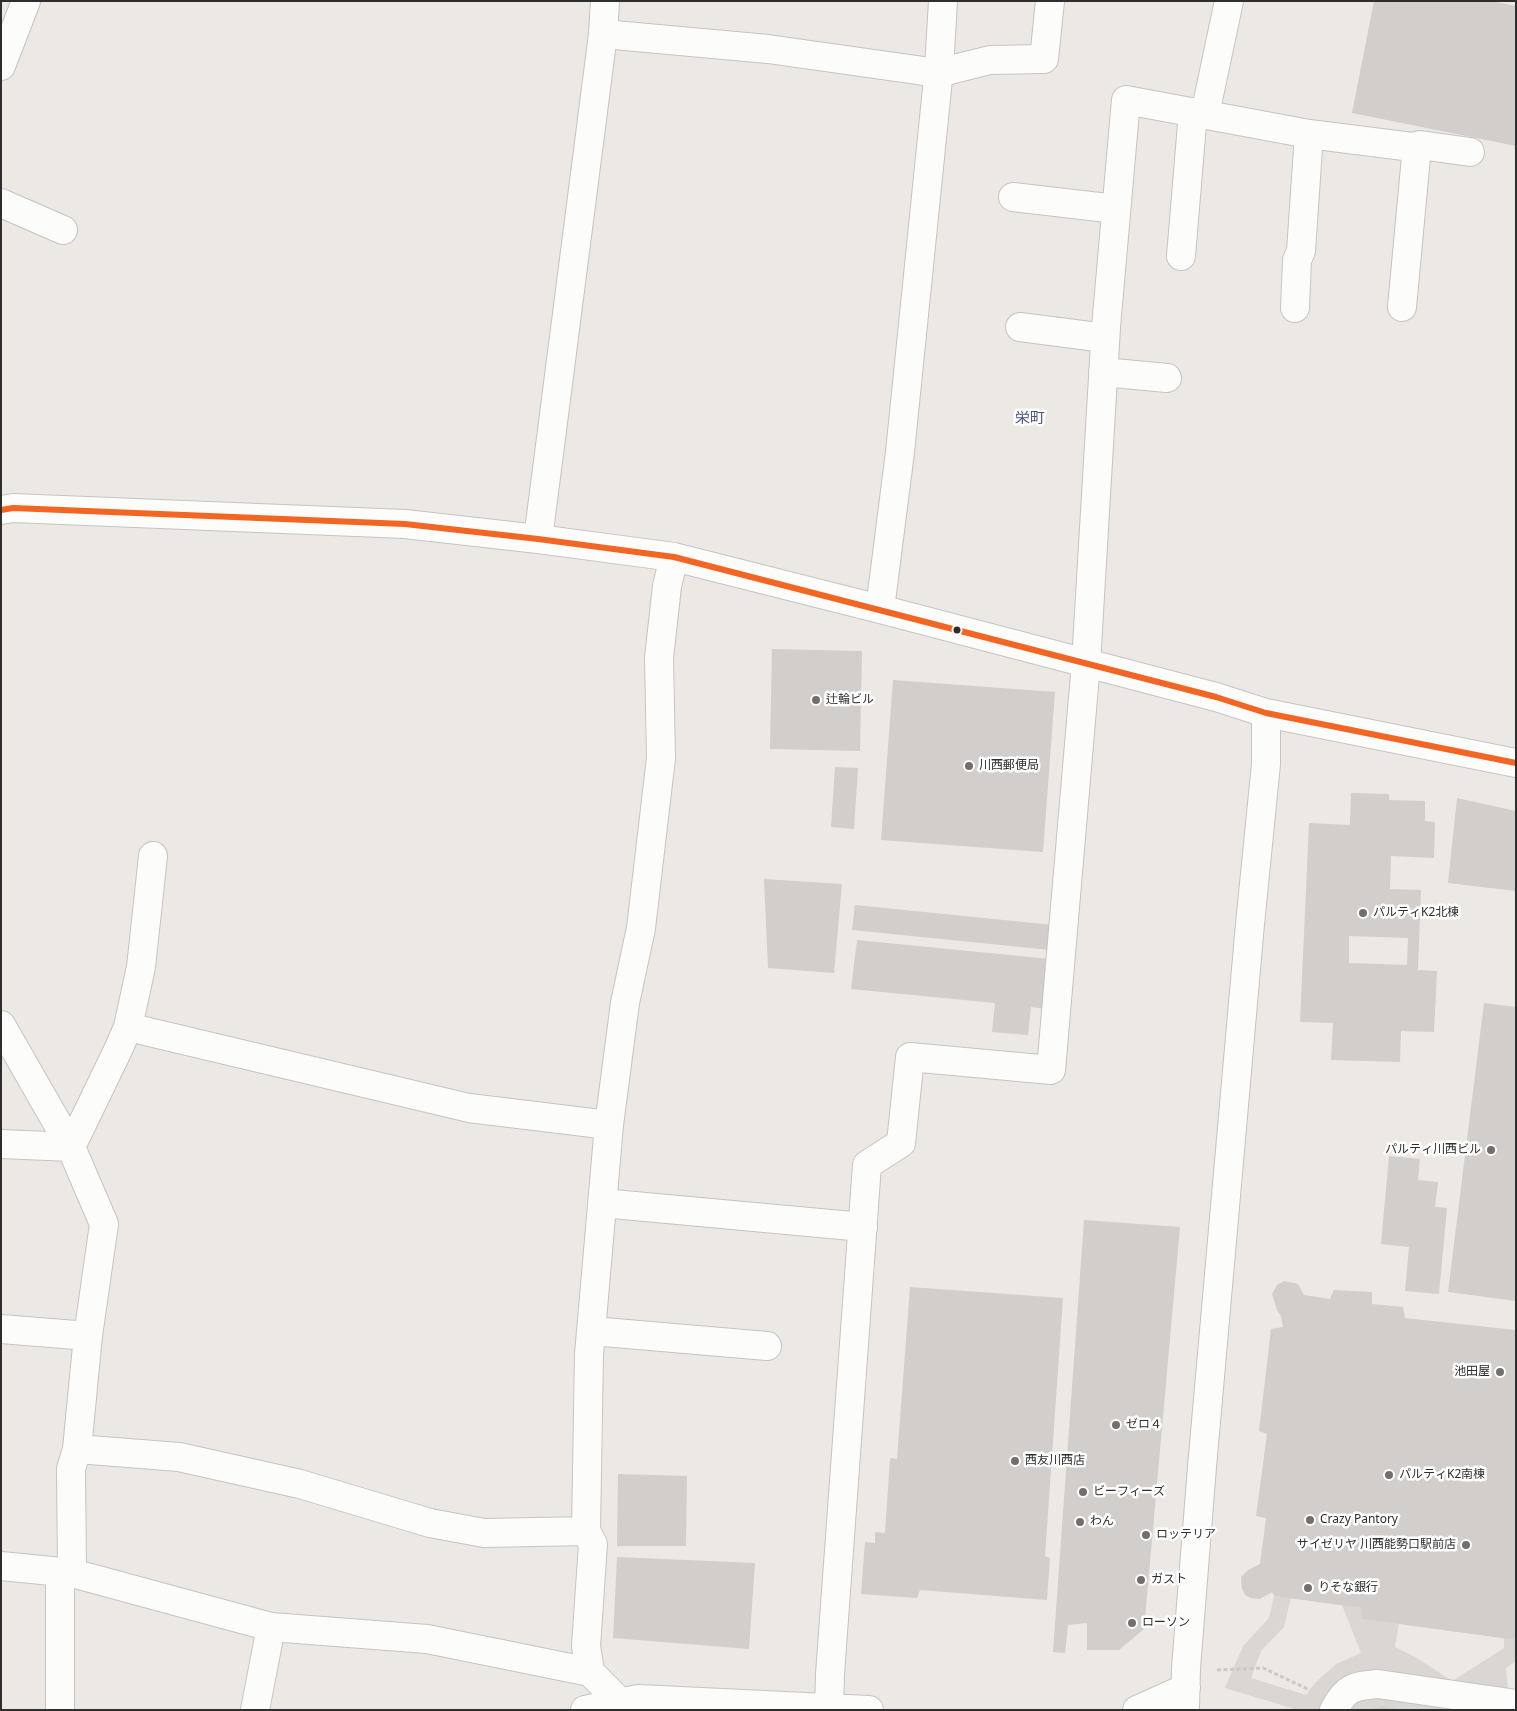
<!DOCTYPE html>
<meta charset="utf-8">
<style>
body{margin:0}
#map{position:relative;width:1517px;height:1711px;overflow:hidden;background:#ece8e4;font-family:"Noto Sans",sans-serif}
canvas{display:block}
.frame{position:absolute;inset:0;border:2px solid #2e2e2e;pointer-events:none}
</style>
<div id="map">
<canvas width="1517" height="1711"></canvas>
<div class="frame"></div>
</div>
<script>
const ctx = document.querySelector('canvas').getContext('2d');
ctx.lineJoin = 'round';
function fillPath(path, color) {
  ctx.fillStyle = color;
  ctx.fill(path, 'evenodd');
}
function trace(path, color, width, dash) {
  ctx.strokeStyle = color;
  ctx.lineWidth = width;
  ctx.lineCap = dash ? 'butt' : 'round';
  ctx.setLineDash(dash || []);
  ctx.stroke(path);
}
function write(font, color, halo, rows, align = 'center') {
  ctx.font = font + ' "Noto Sans","Noto Sans JP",sans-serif';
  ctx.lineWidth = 5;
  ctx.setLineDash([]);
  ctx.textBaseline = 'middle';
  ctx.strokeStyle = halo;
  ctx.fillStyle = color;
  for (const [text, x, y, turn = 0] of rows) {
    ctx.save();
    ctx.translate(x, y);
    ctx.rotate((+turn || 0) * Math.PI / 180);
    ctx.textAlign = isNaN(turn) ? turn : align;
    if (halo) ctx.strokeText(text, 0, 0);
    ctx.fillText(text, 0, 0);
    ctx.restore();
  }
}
fillPath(new Path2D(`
 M1274,1596L1291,1598L1284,1627L1261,1651L1251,1678L1306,1695L1315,1683L1336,1664L1361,1653L1342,1605L1361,1608L1363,1619L1399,1624L1395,1647L1417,1658L1452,1681L1504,1648V1638L1516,1640V1661L1506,1668L1509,1699L1483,1710H1298L1225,1688L1243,1646L1269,1618Z`), '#dad6d2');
fillPath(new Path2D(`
 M1374,1H1491L1516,6V146L1352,113Z
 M772,649L862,651L860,751L770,749Z
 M893,680L1055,692L1043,852L881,840Z
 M835,767L858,768L854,829L831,827Z
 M1351,793L1389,794V800L1425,801V821L1435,822L1434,858L1391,856L1390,889L1421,890L1418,970L1437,971L1434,1032L1401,1031L1400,1062L1331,1060L1333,1023L1300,1022L1309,823L1350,825ZM1349,936L1408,938L1407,965L1349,963Z
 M1457,798L1516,811V891L1448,883Z
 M764,879L842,884L834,973L768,968Z
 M855,905L1053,925L1050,950L852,930Z
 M857,940L1050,959L1044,1009L1031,1007L1028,1035L992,1032L995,1003L851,989Z
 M1484,1003L1516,1007V1301L1448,1292Z
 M1389,1156L1420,1159L1418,1180L1438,1182L1435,1207L1447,1208L1439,1294L1405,1291L1409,1247L1381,1244Z
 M1084,1220L1180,1227L1144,1629L1119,1650H1087V1623L1068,1625L1065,1653L1053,1652Z
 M1284,1281L1298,1284L1304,1295L1330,1299L1334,1290L1372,1292V1304L1403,1307L1405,1318L1516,1330V1640L1362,1619L1361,1608L1274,1596L1272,1592L1260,1599L1250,1598L1245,1595L1242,1589L1241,1577L1248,1570L1260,1564L1266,1518L1256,1516L1267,1434L1259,1431L1271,1329L1283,1327L1281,1316L1277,1310L1272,1294L1277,1285Z
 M910,1287L1063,1298L1045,1556L1050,1558L1047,1600L920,1590L917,1598L861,1594L865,1542L875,1543V1532L885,1533L890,1458L897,1459Z
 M618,1474L687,1476L686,1546H617Z
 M617,1557L755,1563L749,1649L613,1638Z
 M1382,1706L1397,1709V1710H1369Z`), '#d1cecb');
const minor = new Path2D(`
 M603,34L768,49L938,73L990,60L1044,59L1050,1
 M1,66L26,1
 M1205,114L1229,1
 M1013,197L1116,209
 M1,203L63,230
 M1181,256L1193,112
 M1402,307L1417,146
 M1295,308L1297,260L1301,251L1309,134
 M1020,327L1105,338
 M1103,372L1167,378
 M1,510L13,508L405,524L538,539L674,557L880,609L1216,697L1266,713L1516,763
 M538,539L603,34L605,1
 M880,609L900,452L939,69L943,1
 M1,1025L71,1147L104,1224L88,1336L77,1449L71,1469L72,1573
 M128,1027L141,967L153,856
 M1,1144L71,1147L118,1050L128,1027L469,1108L609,1125
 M602,1203L863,1227
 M1,1329L88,1336
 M592,1331L767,1346
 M77,1449L179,1457L300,1484L430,1523L484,1533L586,1531
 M1,1566L72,1573L271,1627L427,1639L590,1672L620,1702
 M60,1572V1710
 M590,1672L586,1646L593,1544L586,1531L589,1354L609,1125L625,1003L641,928L661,758L659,658L667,586L674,557
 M255,1710L271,1627
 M585,1710L638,1699L869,1710
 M829,1710L830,1674L867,1165L901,1143L910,1057L1051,1070L1086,663L1106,327L1126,100L1309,134L1412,147L1420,145L1470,152
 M1137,1710L1186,1688
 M1183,1710L1185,1706L1186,1668L1202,1467L1250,924L1266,764V713
 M1334,1710C1346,1687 1354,1686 1378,1684L1516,1704`);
trace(minor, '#c5c4c5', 30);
trace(new Path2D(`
 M1217,1670L1263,1668L1310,1690`), '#c9c9c8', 3, [4, 2.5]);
trace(minor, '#fcfcfb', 28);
trace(new Path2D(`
 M1,510L13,508L405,524L538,539L674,557L1216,697L1266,713L1516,763`), '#f26522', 6);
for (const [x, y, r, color] of [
 [957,630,4.5,"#2e2e2e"],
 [816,700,5,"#706f6e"],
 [969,766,5,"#706f6e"],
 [1363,913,5,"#706f6e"],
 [1491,1150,5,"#706f6e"],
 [1500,1372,5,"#706f6e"],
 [1116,1425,5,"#706f6e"],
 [1015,1461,5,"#706f6e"],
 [1389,1475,5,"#706f6e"],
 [1083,1492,5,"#706f6e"],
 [1310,1520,5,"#706f6e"],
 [1080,1522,5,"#706f6e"],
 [1146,1535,5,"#706f6e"],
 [1466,1545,5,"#706f6e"],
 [1141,1580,5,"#706f6e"],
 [1308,1588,5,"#706f6e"],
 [1132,1623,5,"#706f6e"]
]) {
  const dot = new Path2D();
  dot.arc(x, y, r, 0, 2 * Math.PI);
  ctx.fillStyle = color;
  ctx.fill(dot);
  trace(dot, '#fff', 2);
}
write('12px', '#2e2e2e', '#fff', [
 ["辻輪ビル",826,700],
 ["川西郵便局",979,766],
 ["パルティK2北棟",1373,913],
 ["パルティ川西ビル",1481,1150,"right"],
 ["池田屋",1490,1372,"right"],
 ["ゼロ４",1126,1425],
 ["西友川西店",1025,1461],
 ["パルティK2南棟",1399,1475],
 ["ビーフィーズ",1093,1492],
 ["Crazy Pantory",1320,1520],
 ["わん",1090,1522],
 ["ロッテリア",1156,1535],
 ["サイゼリヤ 川西能勢口駅前店",1456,1545,"right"],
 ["ガスト",1151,1580],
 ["りそな銀行",1318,1588],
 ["ローソン",1142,1623]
], 'left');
write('15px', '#4d5680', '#fff', [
 ["栄町",1030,419]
]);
</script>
